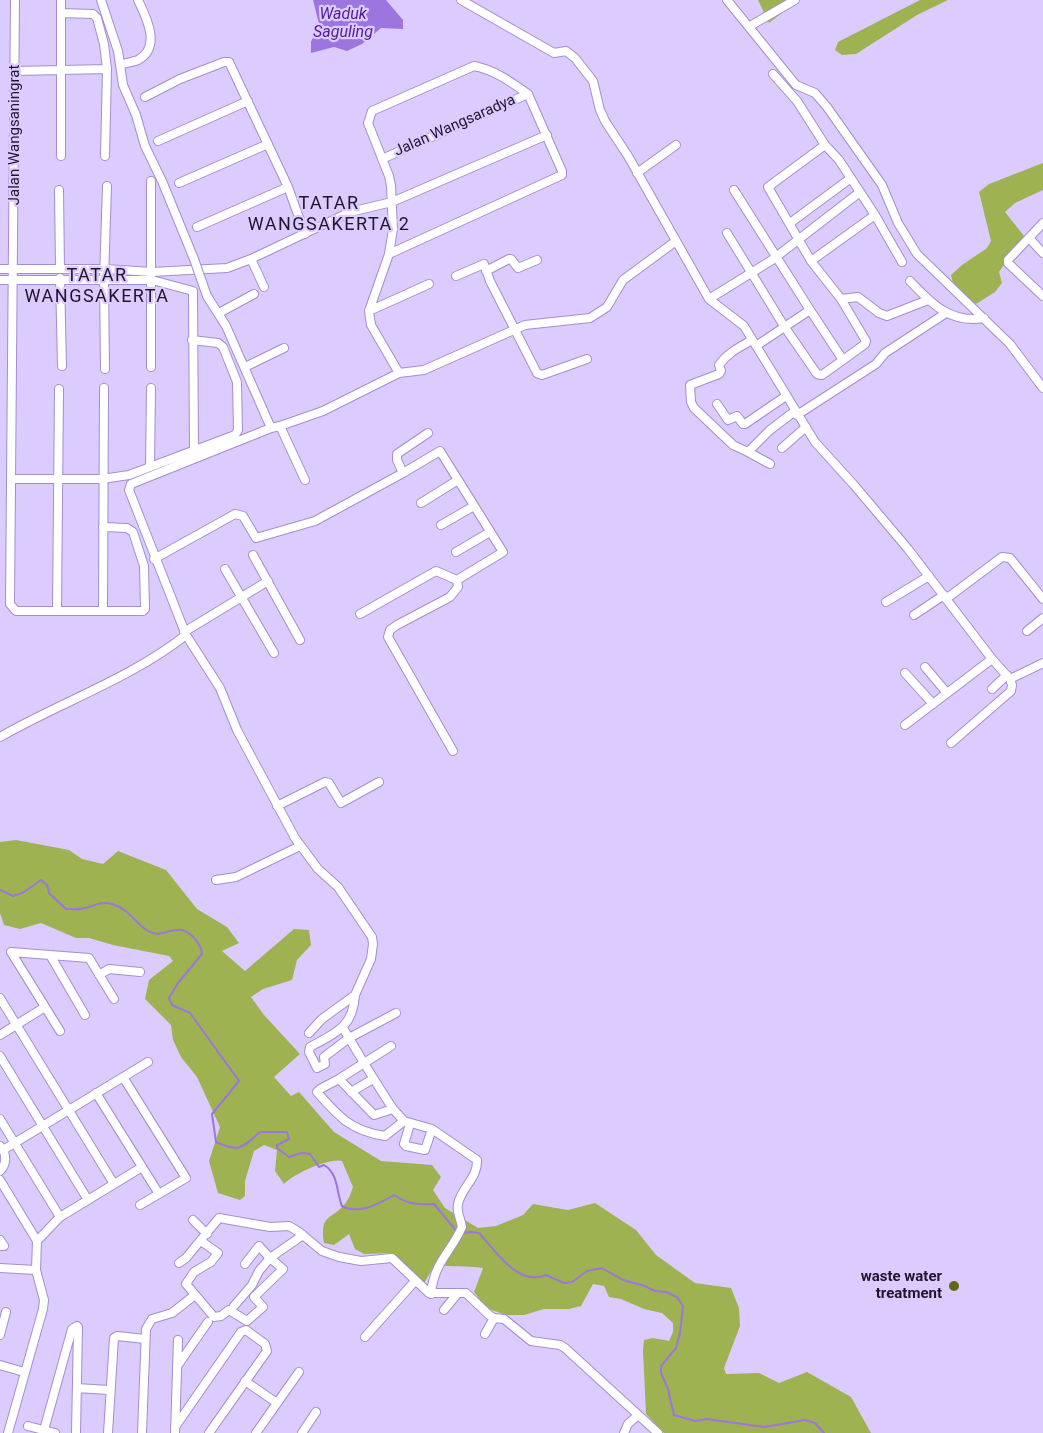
<!DOCTYPE html>
<style>
body{margin:0}
canvas{display:block;background:#dbcbff}
</style>
<canvas width="1043" height="1433"></canvas>
<script>
const ctx = document.querySelector('canvas').getContext('2d');
ctx.lineJoin = 'round';
function fillPath(path, color) {
  ctx.fillStyle = color;
  ctx.fill(path, 'evenodd');
}
function trace(path, color, width, dash) {
  ctx.strokeStyle = color;
  ctx.lineWidth = width;
  ctx.lineCap = dash ? 'butt' : 'round';
  ctx.setLineDash(dash || []);
  ctx.stroke(path);
}
function write(font, color, halo, rows, align = 'center') {
  ctx.font = font + ' Roboto,sans-serif';
  ctx.lineWidth = 4.5;
  ctx.setLineDash([]);
  ctx.textBaseline = 'middle';
  ctx.strokeStyle = halo;
  ctx.fillStyle = color;
  for (const [text, x, y, turn = 0] of rows) {
    ctx.save();
    ctx.translate(x, y);
    ctx.rotate((+turn || 0) * Math.PI / 180);
    ctx.textAlign = isNaN(turn) ? turn : align;
    if (halo) ctx.strokeText(text, 0, 0);
    ctx.fillText(text, 0, 0);
    ctx.restore();
  }
}
fillPath(new Path2D(`
 M758,0H793L795,3L769,23Z
 M920,0H948L917,15L856,54L842,55L835,50L838,42Z
 M1043,163V190L1015,203L1005,212L1024,236L999,272L1002,283L995,292L976,304L954,287L951,275L962,265L987,248L991,241L979,192L989,184Z
 M16,840L69,850L82,859L103,864L118,851L166,870L197,909L227,927L239,943L222,951L245,971L294,929L309,930L311,945L297,960L292,980L263,989L251,997L264,1015L300,1054L274,1077L291,1096L299,1092L334,1132L381,1161L432,1165L441,1177L433,1190L445,1208L478,1228L496,1226L523,1215L533,1204L568,1210L595,1203L636,1230L656,1255L695,1283L731,1288L739,1308L740,1326L724,1368L726,1374L759,1373L779,1383L807,1372L851,1397L871,1433H664L646,1414L643,1350L644,1340L653,1338L669,1341L673,1332V1323L662,1313L644,1309L621,1299L609,1297L604,1286L593,1284L581,1306L569,1309H544L524,1315H506L486,1308L474,1292L483,1268C466,1265 452,1268 435,1264L423,1285L393,1253L364,1254L355,1249L349,1234L334,1245L324,1243C319,1211 334,1221 347,1201C350,1197 351,1192 353,1187L342,1161C330,1157 293,1174 284,1184L275,1171L277,1150L264,1145L254,1151L245,1181V1196L240,1200L218,1193L209,1161L220,1127L197,1077L181,1057L173,1040L171,1025L145,999L149,980L173,961L169,956L113,945L89,938H76L41,923L20,929L4,925L0,913V842Z`), '#9fb251');
fillPath(new Path2D(`
 M313,0H386L403,20V29L381,28L362,44L347,51L334,47L311,53V42L319,24Z`), '#9c76de');
trace(new Path2D(`
 M0,890L13,896L24,892L41,880L47,885L49,893L66,909C72,909 79,910 85,908C94,906 102,901 112,904C127,908 134,921 145,929C160,940 168,928 182,930C192,933 201,944 202,954L178,983L169,998L172,1005L190,1013L239,1081L212,1114L216,1142C239,1153 242,1148 260,1132H287L289,1139L277,1145V1148L289,1157L302,1153L310,1154L319,1167L324,1165C339,1174 336,1192 342,1206C359,1215 379,1204 394,1195C407,1204 418,1205 434,1204L458,1233
 M463,1233L471,1232L479,1233C496,1251 518,1287 546,1275L564,1283L572,1282L587,1271L602,1268L623,1280L645,1286L655,1291L666,1292L677,1297L683,1306L680,1333L676,1348L661,1366V1373L668,1389L674,1415L695,1421L707,1419L764,1427L805,1420L815,1423L824,1433`), '#9c76de', 2);
const street = new Path2D(`
 M15,0L10,604L16,611H143L145,609L144,566L133,532L127,528L103,527
 M101,0L118,51L123,85L136,115L145,146L162,181L194,259
 M461,0L554,53L566,51L575,58L593,81L600,110L605,121L628,156L709,299L744,326L815,442L854,485L908,549L992,659L1010,679L1043,663
 M727,0L796,85L815,93L827,107L882,185L898,223L917,254L1010,344L1043,388
 M61,13L93,14L97,18L104,44L107,69L105,156
 M750,26L795,0
 M120,65C126,63 133,62 138,60C162,47 146,17 138,0
 M15,71L107,69
 M145,97L180,79L224,62H229L288,187L305,234
 M158,141L248,101
 M61,156V0
 M382,159L528,94
 M637,173L676,145
 M151,181V367
 M179,183L268,144
 M59,190L60,269
 M734,190L810,310L756,346
 M875,215L902,262
 M790,223L851,178
 M1043,223L1008,260V263L1043,296
 M197,227L288,187
 M727,233L784,326L817,374L822,375L843,360
 M1029,238L1043,253
 M389,254L562,175V171L528,94
 M251,259L264,287
 M811,261L875,215L860,192
 M0,269H105L152,272L227,268L251,259L350,212L392,202L547,135
 M486,271L509,259H511L518,268L537,260
 M456,276L484,264L490,281L537,373L542,375L587,359
 M60,278L62,366
 M201,279L207,296L226,326L271,428
 M0,280H152L193,291L194,451
 M910,281C931,303 950,324 984,318
 M709,299L772,260L860,192L839,160L825,145L797,101L773,74
 M841,299L858,297L879,313L887,316L928,300
 M810,310L843,360L865,344L866,341L841,299L811,261L768,187L825,145
 M369,311L429,284
 M219,313L254,294
 M752,340C740,347 727,353 719,365L721,371L719,374L690,385L691,402L694,408L733,445L748,452L770,430L795,411
 M245,367L284,348
 M105,369L104,279L107,186
 M399,373L371,325L369,311L389,254L393,229L391,186L389,176L368,123L372,111L474,66C495,70 511,82 528,94
 M717,404L728,420L737,416L743,424H745L786,396
 M797,415L876,364L885,353L946,313
 M280,426L305,480
 M782,448L806,427
 M748,452L770,464
 M150,466L151,388
 M11,479H102L129,475L235,435L238,430L237,382L223,347L218,343L192,340
 M421,503L458,480
 M441,525L474,506
 M456,552L490,532
 M253,555L300,640
 M154,559L235,514L243,516L256,538L315,521L403,473L397,460V454L428,433
 M225,569L274,653
 M946,599L1002,557L1010,558L1043,599
 M886,602L929,576
 M57,611L59,389
 M103,611L104,388
 M360,614L436,571L457,580L503,552L440,451L403,473
 M914,615L944,595
 M1027,631L1043,618
 M184,632L268,581
 M186,635L220,688L237,730L295,838L318,869L338,887L372,937L373,944L371,959L355,995L322,1019L309,1033
 M925,667L947,693
 M905,673L933,704
 M992,689L1007,675
 M905,725L992,659
 M0,737C61,702 130,679 186,635L129,490L131,484L271,428L280,426L323,411L399,373L424,370L525,325L590,318L607,307L623,280L676,241
 M951,743L1011,691L1012,685L1010,679
 M453,751L388,637L390,630L397,625L450,597L458,587L457,580
 M277,806L325,782L329,783L341,803L379,782
 M216,880L236,877L300,846
 M50,955L85,1015
 M99,975L109,969L140,972
 M355,995C353,1028 335,1033 310,1047L309,1052L317,1068L325,1064L324,1057L349,1038L396,1013
 M0,998L114,1184
 M343,1028C359,1055 376,1083 393,1109L374,1115L339,1079L391,1046
 M60,1031L11,952L89,958L114,999
 M0,1035L45,1007
 M0,1056L88,1200
 M123,1077L186,1178L140,1205
 M339,1079L320,1089L317,1092C339,1117 351,1131 385,1136L404,1121
 M351,1092L373,1079
 M96,1093L159,1194
 M393,1109L404,1121L432,1129L477,1160C478,1178 461,1188 458,1204C456,1212 461,1219 462,1227C450,1254 434,1262 431,1294
 M0,1119L60,1217
 M410,1124L404,1144L406,1146L425,1150L432,1129
 M0,1146C7,1153 7,1164 0,1171
 M3,1150L148,1062
 M0,1180L37,1241
 M193,1220L207,1234
 M0,1240L4,1246H0
 M201,1241L218,1253L211,1262L194,1272L186,1284L214,1317L221,1316L229,1310L247,1321L263,1307L254,1297L283,1269L270,1258L259,1271L252,1285L234,1306
 M179,1263L186,1258L219,1218L270,1227L289,1226L299,1232L322,1251L339,1257L361,1261L392,1258L429,1293H466L489,1315L494,1318L504,1319L531,1341L560,1345L565,1348L658,1433
 M245,1264L259,1246L270,1258L303,1235
 M0,1268L36,1270L44,1300L43,1309L8,1433
 M36,1270L37,1241L60,1217L142,1167
 M444,1310L458,1293
 M485,1334L494,1318
 M0,1335L6,1312
 M365,1337L415,1281
 M0,1365L24,1372
 M178,1365L208,1322
 M245,1381L277,1403
 M77,1388L109,1390
 M28,1426L55,1433
 M175,1427L241,1332L246,1330L265,1344L267,1351L209,1433
 M44,1430L72,1329L77,1326L78,1327L76,1433
 M108,1433L114,1338L117,1336L145,1339
 M142,1433L146,1329L152,1319L172,1313L191,1298
 M175,1433L178,1340
 M256,1433L299,1372
 M302,1433L316,1412
 M624,1433L628,1424L637,1416`);
trace(street, '#a38fcd', 10);
trace(street, '#fff', 8);
const streetBridge = new Path2D(`
 M194,259L201,279`);
trace(streetBridge, '#a38fcd', 10, []);
trace(streetBridge, '#fff', 8);
for (const [x, y, r, color] of [
 [954,1286,6,"#5c6a13"]
]) {
  const dot = new Path2D();
  dot.arc(x, y, r, 0, 2 * Math.PI);
  ctx.fillStyle = color;
  ctx.fill(dot);
  trace(dot, '#dbcbff', 2);
}
write('15px', '#1e162d', '#dbcbff', [
 ["Jalan Wangsaradya",455,126,-24],
 ["Jalan Wangsaningrat",15,135,-90]
]);
write('bold 15px', '#1e162d', '#dbcbff', [
 ["waste water",942,1277],
 ["treatment",942,1294]
], 'right');
write('italic 16px', '#551996', '#dbcbff', [
 ["Waduk",343,15],
 ["Saguling",343,33]
]);
ctx.letterSpacing = '1.5px';
write('18px', '#1e162d', '#dbcbff', [
 ["TATAR",329,204],
 ["WANGSAKERTA 2",329,225],
 ["TATAR",97,276],
 ["WANGSAKERTA",97,297]
]);
ctx.letterSpacing = '0px';
</script>
